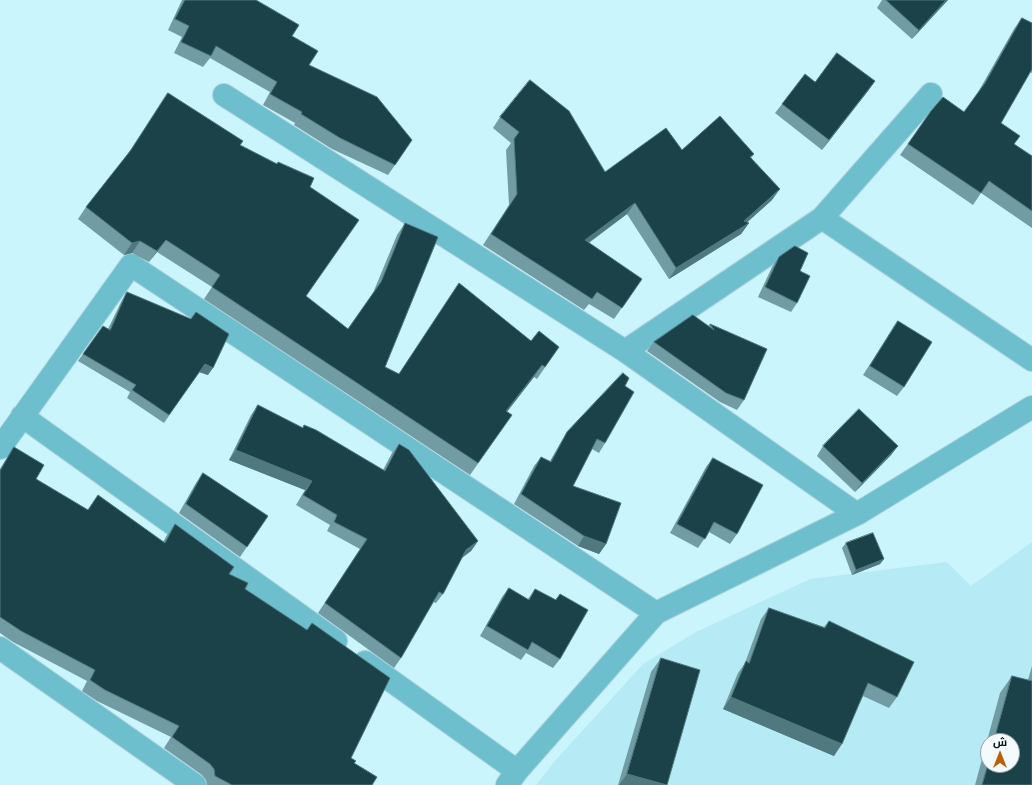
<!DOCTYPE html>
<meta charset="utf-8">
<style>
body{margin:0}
#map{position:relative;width:1032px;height:785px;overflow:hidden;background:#caf5fd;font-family:"Playfair Display",Cairo,serif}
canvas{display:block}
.north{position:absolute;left:980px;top:733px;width:40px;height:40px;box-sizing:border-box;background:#f3fbfd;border:1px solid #949fa1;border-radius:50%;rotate:0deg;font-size:11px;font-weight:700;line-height:16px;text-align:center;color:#051417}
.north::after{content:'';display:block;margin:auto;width:14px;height:18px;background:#bc6009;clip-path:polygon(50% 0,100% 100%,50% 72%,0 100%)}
</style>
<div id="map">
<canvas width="1032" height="785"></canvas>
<div class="north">ش</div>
</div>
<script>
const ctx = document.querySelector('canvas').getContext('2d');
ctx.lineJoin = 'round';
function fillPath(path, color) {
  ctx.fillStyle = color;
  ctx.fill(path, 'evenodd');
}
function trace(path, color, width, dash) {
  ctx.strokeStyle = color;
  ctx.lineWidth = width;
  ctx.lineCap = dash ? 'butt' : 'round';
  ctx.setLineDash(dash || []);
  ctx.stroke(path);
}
fillPath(new Path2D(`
 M1032,542V785H536L554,762L643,664L696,632L810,579L947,562L971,586ZM988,741H1012V765H988Z`), '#b6ebf5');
const street = new Path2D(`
 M224,95L625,351L857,514
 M822,218L1032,360
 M625,351L822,218L931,94
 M22,416L336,641
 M0,448L131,265L656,613
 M0,648L195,785
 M365,662L517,771
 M507,785L517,771L656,613L857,514L1032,407`);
trace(street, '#aad1d8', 24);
trace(street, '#6ebfce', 22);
fillPath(new Path2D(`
 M182,0H256L292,36L309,65L395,165L388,175L332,149L294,125L295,123L263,105L270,92L210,58L203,67L174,53L182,37L168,30Z
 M882,0H948L912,39L877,8Z
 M1022,18L1032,23V73L1030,72L1001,123L1014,144L1032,156V228L981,193L973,205L900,155L931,111L964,112L977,94L1014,29Z
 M875,81L868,91L822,150L775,113L782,104L815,82Z
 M168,93L240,145L310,187L306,296L348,329L373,293L397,235L405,223L385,367L399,374L459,283L531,341L559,347L537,379L534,377L507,412L512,415L470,475L204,299L212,287L157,252L149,262L132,253L124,255L78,219L86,207L127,155Z
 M500,117L605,172L682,150L754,154L751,158L772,200L747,222L749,223L741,234L669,279L627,214L589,243L642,279L614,319L589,304L584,310L483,245L509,205L506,150L511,143L493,128Z
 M779,257L800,271L797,303L791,312L758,297L772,267Z
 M127,292L208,375L199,372L164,423L127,398L130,392L78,361L103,326L108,329L122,300Z
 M898,321L904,387L897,396L863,375Z
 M710,324L767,349L744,400L737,410L720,402L647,351L654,342L708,326Z
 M625,386L605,443L599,453L592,449L573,486L606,544L599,554L578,546L514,504L534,466L541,457L550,461L561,442L567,432Z
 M258,405L302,428L304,425L383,470L392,453L399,444L478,541L471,551L462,558L443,594L436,603L433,602L401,658L394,668L318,613L360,549L327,531L330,525L296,505L305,490L229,460L251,415Z
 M823,446H898L891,455L855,492L817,456Z
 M14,447L36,479L88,510L163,542L167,535L175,524L229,574L245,589L354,763L372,785H207L206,780L202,775L164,748L171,737L97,701L82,691L87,681L13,642L0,633V469Z
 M713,458L737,534L730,544L709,532L698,548L670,533L706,467Z
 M203,473L268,516L240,557L179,513L196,483Z
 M846,543L884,559L880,564L852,575L842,548Z
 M509,588L528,599L535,589L555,600L560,594V659L553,668L526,653L521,660L480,636L502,597Z
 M769,608L824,627L829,621L897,697L889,708L863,696L834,756L723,709L738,673L745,663L761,619Z
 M661,658L667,785H618L651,672Z
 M1032,666V785H975L1000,693L1012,676L1028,680ZM988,741H1012L988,765Z`), '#729ca3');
fillPath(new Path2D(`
 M946,0H948L912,39L919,30Z
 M875,81L868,91L822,150L829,140Z
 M780,189L772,200L742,227L749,223L741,234L669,279L676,268L744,221Z
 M635,203L627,214L577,251L585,240Z
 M166,240L157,252L149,262L157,251Z
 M140,241L132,253L124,255L132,243Z
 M205,364L213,368L208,375L199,372Z
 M542,365L534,377L498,423L506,411Z
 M898,446L891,455L855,492L862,483Z
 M236,450L312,481L305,490L229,460Z
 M584,536L606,544L599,554L578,546Z
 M478,541L471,551L459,560L466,550Z
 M884,559L880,564L852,575L856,570Z
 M731,697L842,744L834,756L723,709Z
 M627,774L666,785H619Z`), '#50787f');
const building = new Path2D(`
 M185,0H256L299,25L292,36L318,51L309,65L377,97L412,140L395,165L340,138L301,114L302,112L270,94L277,82L216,46L211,56L181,42L189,26L175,19Z
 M886,0H946L919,30Z
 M1022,18L1032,23V69L1001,123L1020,136L1014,144L1032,156V211L989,181L981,193L908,144L931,111L943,97L964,112L985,83Z
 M837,53L875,81L829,140L782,104L805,74L815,82Z
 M530,80L569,111L605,172L666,128L682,150L720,116L754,154L750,157L780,189L744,221L749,223L676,268L635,203L585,240L642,279L622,308L597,292L592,299L491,234L517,194L514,139L519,132L500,117Z
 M168,93L243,141L240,145L277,164L278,162L314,178L310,187L359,220L306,296L348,329L381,282L405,223L438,237L385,367L399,374L459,283L531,341L539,331L559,347L545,367L542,365L506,411L512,415L478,463L212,287L220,275L166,240L157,251L140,241L132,243L86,207L131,150Z
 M795,246L808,253L800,271L810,276L797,303L765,287L779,257Z
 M127,292L191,319L196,312L229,334L213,368L205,364L169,415L132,390L136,385L83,354L103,326L110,330Z
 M693,315L714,330L710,324L767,349L744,400L726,393L654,342Z
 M898,321L932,342L904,387L870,366Z
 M623,373L629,378L625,386L634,392L605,443L597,439L573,486L621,503L606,544L584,536L521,494L541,457L551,462L567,432Z
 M258,405L303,428L304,425L316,430L385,471L399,444L409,450L478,541L466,550L443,594L439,592L401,658L325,603L367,539L334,522L337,515L303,495L312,481L236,450Z
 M859,409L898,446L862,483L823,446Z
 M14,447L44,465L36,479L88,510L98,495L165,543L175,524L234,567L229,574L248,583L245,589L307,630L312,623L390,678L351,758L356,761L354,763L377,777L372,785H232L215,776L214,769L210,764L172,737L179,726L105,690L90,680L95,670L21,631L0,617V471Z
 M713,458L763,485L737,534L714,522L705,539L677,524Z
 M203,473L268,516L247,547L186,504Z
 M873,533L884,559L856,570L846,543Z
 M509,588L529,600L535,589L556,600L560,594L588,610L560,659L532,642L528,650L487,626Z
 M769,608L825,628L829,621L914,662L897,697L868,683L842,744L731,697L746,661L749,663Z
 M661,658L700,670L667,785L627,774Z
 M1012,676L1032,681V785H982L988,764V765H1012V741H994Z`);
fillPath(building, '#1b4249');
trace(building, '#50787f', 1);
</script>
